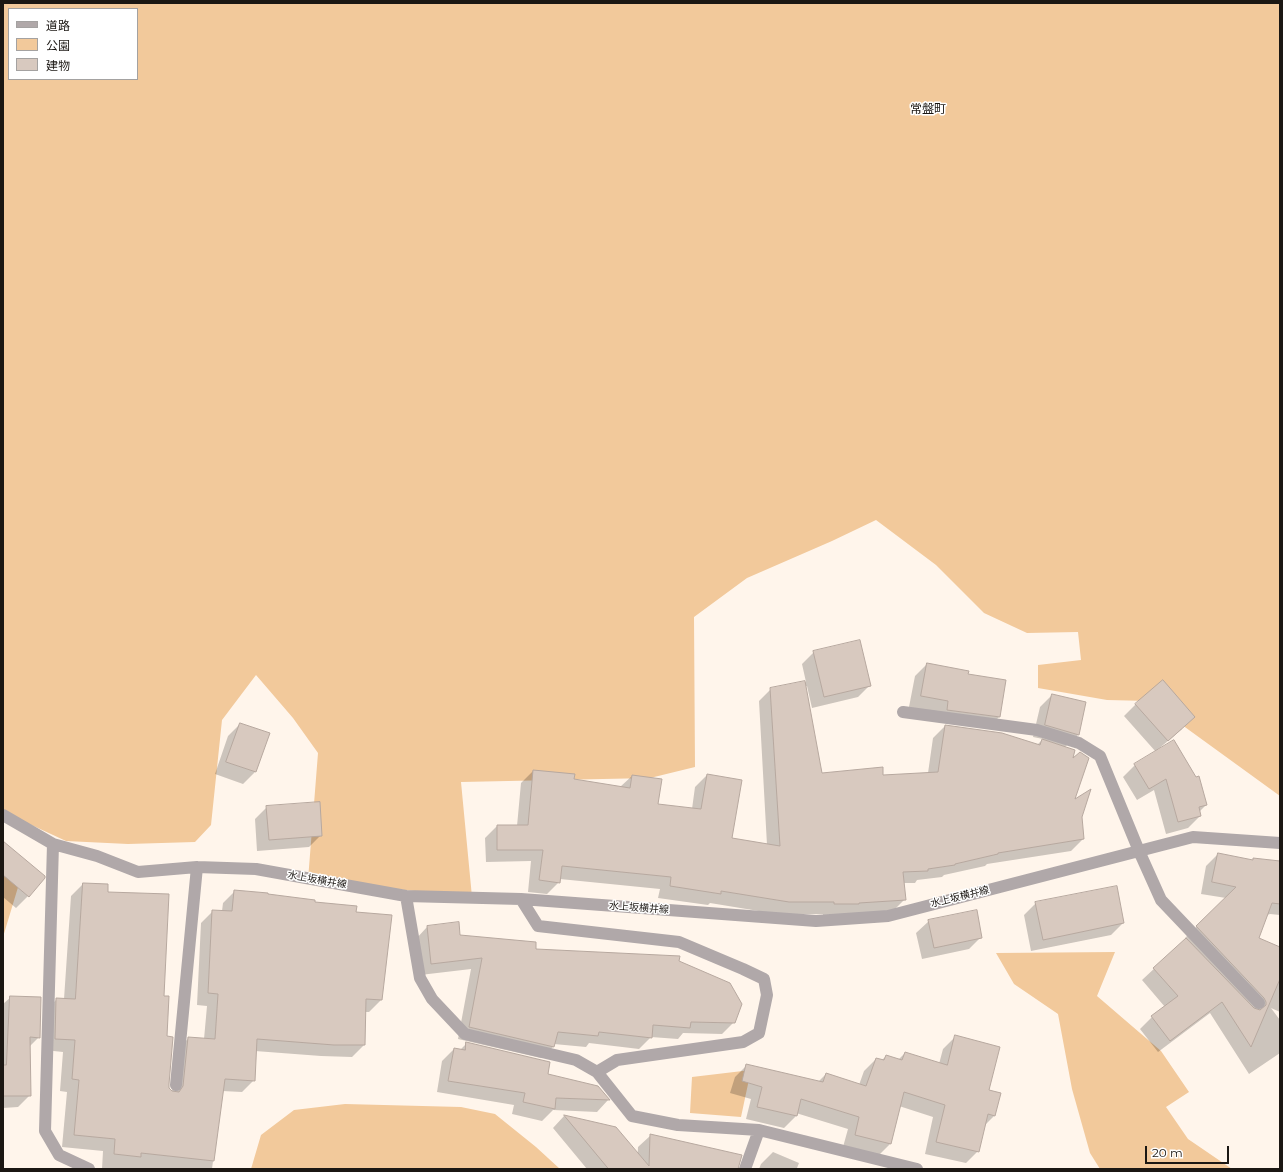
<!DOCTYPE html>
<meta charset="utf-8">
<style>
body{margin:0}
#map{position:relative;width:1283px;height:1172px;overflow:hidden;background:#fff5eb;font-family:Montserrat,"Noto Sans JP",sans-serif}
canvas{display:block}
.frame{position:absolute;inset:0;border:4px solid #1b1713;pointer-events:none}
.legend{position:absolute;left:8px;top:8px;width:130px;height:72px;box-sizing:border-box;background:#fff;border:1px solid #a4a2a1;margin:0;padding:5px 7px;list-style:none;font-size:12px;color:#1b1713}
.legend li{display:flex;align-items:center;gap:8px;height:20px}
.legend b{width:20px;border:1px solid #a4a2a1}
.scale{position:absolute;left:1145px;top:1146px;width:84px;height:18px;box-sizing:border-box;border:2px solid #1b1713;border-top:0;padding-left:5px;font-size:12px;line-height:14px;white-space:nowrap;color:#1b1713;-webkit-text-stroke:3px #fff;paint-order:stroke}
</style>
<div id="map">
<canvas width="1283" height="1172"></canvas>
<div class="frame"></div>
<ul class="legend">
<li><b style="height:5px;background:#b0a8a9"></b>道路</li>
<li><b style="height:11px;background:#f2c99b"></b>公園</li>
<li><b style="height:11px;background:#d8c9bf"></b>建物</li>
</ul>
<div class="scale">20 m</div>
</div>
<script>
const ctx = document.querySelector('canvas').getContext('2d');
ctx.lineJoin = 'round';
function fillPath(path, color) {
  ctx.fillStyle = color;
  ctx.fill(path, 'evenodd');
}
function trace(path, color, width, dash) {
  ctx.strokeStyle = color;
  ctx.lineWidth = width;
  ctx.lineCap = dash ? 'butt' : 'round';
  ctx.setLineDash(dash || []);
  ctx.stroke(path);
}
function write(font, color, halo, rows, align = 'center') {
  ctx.font = font + ' Montserrat,"Noto Sans JP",sans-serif';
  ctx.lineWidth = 3;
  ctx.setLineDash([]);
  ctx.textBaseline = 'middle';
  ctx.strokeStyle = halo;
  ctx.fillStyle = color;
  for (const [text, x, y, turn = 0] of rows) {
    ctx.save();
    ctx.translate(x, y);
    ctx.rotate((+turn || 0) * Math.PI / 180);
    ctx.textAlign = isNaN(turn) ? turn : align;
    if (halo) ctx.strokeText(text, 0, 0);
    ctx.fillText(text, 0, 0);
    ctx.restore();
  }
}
fillPath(new Path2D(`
 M3,3H1280V796L1149,701L1107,700L1038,688V665L1081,660L1078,632L1027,633L984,613L936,565L876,520L832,541L747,578L694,617L695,767L650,778L461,782L472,897L308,880L318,753L293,718L256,675L222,720L211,825L195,842L128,844L66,841L25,822L3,810ZM9,9H137V79H9Z
 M3,867L22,874L3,937Z
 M1115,952L1097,996L1161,1051L1189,1092L1166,1107L1188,1139L1232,1169H1100L1090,1153L1072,1089L1058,1014L1014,984L996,953Z
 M751,1070L741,1117L690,1113L692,1077Z
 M345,1104L461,1107L495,1114L536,1147L560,1169H251L261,1135L294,1110Z`), '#f2c99b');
fillPath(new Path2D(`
 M814,652L870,685L858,697L812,708L807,686L805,687L821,774L883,776L928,773L933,738L945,726L1037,745L1043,739L1033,737L1040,707L1052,695L1078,735L1065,747L1072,761L1073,801L1081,817L1083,839L1071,851L987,864L985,866L944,875L942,877L917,880L915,883H903L904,900L892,912L823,915V914H777L710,903L708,905L658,898L660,889L560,879L559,882L547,894L528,892L531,861L486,862L485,838L497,826H517L521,783L533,771L573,780L620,787L632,776L657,805L692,809L695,787L707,775L730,839L767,845L759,701L771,689L806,682L802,664Z
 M927,664L967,675L1005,681L999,717L987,729L909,707L915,676Z
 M1136,704L1182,729L1156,751L1206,805L1199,812L1200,816L1188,828L1166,834L1154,790L1137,800L1123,777L1135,765L1156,752L1124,716Z
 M240,724L255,772L243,784L215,774L228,736Z
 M267,807L321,835L309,847L257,851L255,819Z
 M3,842L28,896L16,908L3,897Z
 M1218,854L1252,861L1254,859L1280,863V915L1270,914L1267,915L1257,939L1280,948V1012L1271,1008L1280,1020V1053L1249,1074L1210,1013L1158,1052L1140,1029L1152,1017L1165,1007L1142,980L1186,939L1185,938L1226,898L1201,894L1206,866Z
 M83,884L107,893L163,997L168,1089L172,1092L176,1050L189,1038L204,1039L207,1006L197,1005L201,923L213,911H222L223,903L235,891L314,903L355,913L390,916L381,1000L369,1012H365L364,1045L352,1057L321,1056L255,1051L254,1080L242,1092L222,1091L212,1169H102L103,1151L62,1147L67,1092L60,1091L63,1052L44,1050L45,1011L57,999H64L71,896Z
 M1036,903L1123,923L1111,935L1031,951L1024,915Z
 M929,921L981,937L969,949L922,959L916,933Z
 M427,927L460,936L535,950L678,962L734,1022L722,1034L683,1033L678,1039L651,1037L639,1049L589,1043L586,1047L554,1044L553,1047L541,1058L458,1039L471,969L420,975L416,939Z
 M11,997L39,1037L29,1047L30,1095L18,1107L3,1108V1004Z
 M955,1037L988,1090L994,1116L984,1126L978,1151L966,1163L925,1154L933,1117L899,1106L890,1144L878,1156L843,1147L848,1129L796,1113V1116L784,1128L746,1119L751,1099L730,1093L735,1077L747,1065L818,1082L826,1074L859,1085L864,1071L876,1059L881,1061L886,1056L898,1060L905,1053L939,1064L943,1049Z
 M467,1043L546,1075L608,1100L597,1112L553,1110L542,1121L512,1114L514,1105L437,1092L442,1061L454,1049L460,1050Z
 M564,1116L615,1128L617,1169H587L553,1128Z
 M650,1136L720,1169H637L638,1147Z
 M773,1152L799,1163L797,1168L801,1169H759L761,1164Z`), '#0003');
const building = new Path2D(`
 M860,640L871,686L824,697L813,651Z
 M927,663L969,671L968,674L1006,680L1000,717L947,710L948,701L921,696Z
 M1163,680L1195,717L1168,741L1135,704Z
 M805,681L822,773L883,767V775L938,772L945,725L1002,733L1040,745L1042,739L1075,750L1073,758L1080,752L1089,758L1075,799L1091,789L1082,817L1084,839L998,853V854L955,864V865L928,869V871L903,872L906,900L859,903V904H834V902H789L721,891V894L670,886L671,877L562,866L560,883L539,880L543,850H497V825H528L533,770L575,774L574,779L630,788L632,775L662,779L658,804L701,809L707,774L742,780L732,838L780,846L770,688Z
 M1052,694L1086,702L1079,735L1045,725Z
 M240,723L270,733L256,772L226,762Z
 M1174,740L1196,777L1199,776L1207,805L1199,807L1201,816L1178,822L1166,779L1149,789L1134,764Z
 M320,802L322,836L269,840L266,806Z
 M3,841L45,876V878L29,897L3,875Z
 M1218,853L1253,860V858L1280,861V904L1272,903L1259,938L1280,947V979L1251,1047L1222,1002L1170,1041L1151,1016L1178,996L1153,968L1186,938L1254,1008L1260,1010L1266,1005V1002L1264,998L1196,926L1236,887L1212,882Z
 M83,883L108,884V892L169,894L164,996H169L167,1036L173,1037L169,1084V1088L172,1091L179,1092L183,1086L188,1037L215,1039L218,994L208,993L212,910L232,911L234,890L268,893V894L315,900V902L357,906L356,912L392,915L382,1000L366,999L365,1045H334L257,1039L255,1081L225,1079L214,1161L141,1153V1157L114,1154L115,1139L74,1135L79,1080L72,1079L75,1040L55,1039L56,998L75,999Z
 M1117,886L1124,923L1043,940L1035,902Z
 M977,910L982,938L934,948L928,920Z
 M459,922L460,935L536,942V949L680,956L679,961L730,983L742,1004L735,1023L691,1022L690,1028L653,1025L652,1038L599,1032L598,1036L558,1032L554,1047L469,1027L482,958L431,964L427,926Z
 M10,996L41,997L40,1038L30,1037L31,1096H3V1065H6Z
 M955,1035L1000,1047L989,1090L1001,1093L995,1116L988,1114L979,1152L936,1142L945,1105L904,1092L891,1144L855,1135L859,1117L801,1099L797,1116L757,1107L762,1087L742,1081L746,1064L823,1082L826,1073L866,1086L876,1058L884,1060L886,1055L902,1060L905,1052L947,1065Z
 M466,1042L550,1062L548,1074L598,1086L610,1100L556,1098L555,1109L523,1102L525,1093L448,1081L454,1048L465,1050Z
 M564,1115L616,1127L649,1166L650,1134L742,1155L738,1169H609Z`);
fillPath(building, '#d8c9bf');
trace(building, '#b7a89f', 1);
trace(new Path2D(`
 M903,712L1037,730L1079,743L1100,756L1139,851L1161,900L1259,1003
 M3,815L53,844L97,856L138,872L197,867L256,869L406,896L521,899L816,921L888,916L1193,837L1280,843
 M53,844L45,1131L59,1155L89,1169
 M406,896L420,978L432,999L465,1034L576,1060L597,1072L632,1116L678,1125L759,1130L917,1169
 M521,899L538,926L679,942L743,969L764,979L767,995L759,1033L743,1042L617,1060L597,1072
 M176,1085L197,867
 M745,1169L759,1130`), '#b0a8a9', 12);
write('10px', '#1b1713', '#fff', [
 ["水上坂横井線",317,880,10],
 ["水上坂横井線",960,897,-14],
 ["水上坂横井線",639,908,4]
]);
write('12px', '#1b1713', '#fff', [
 ["常盤町",928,109]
]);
</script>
